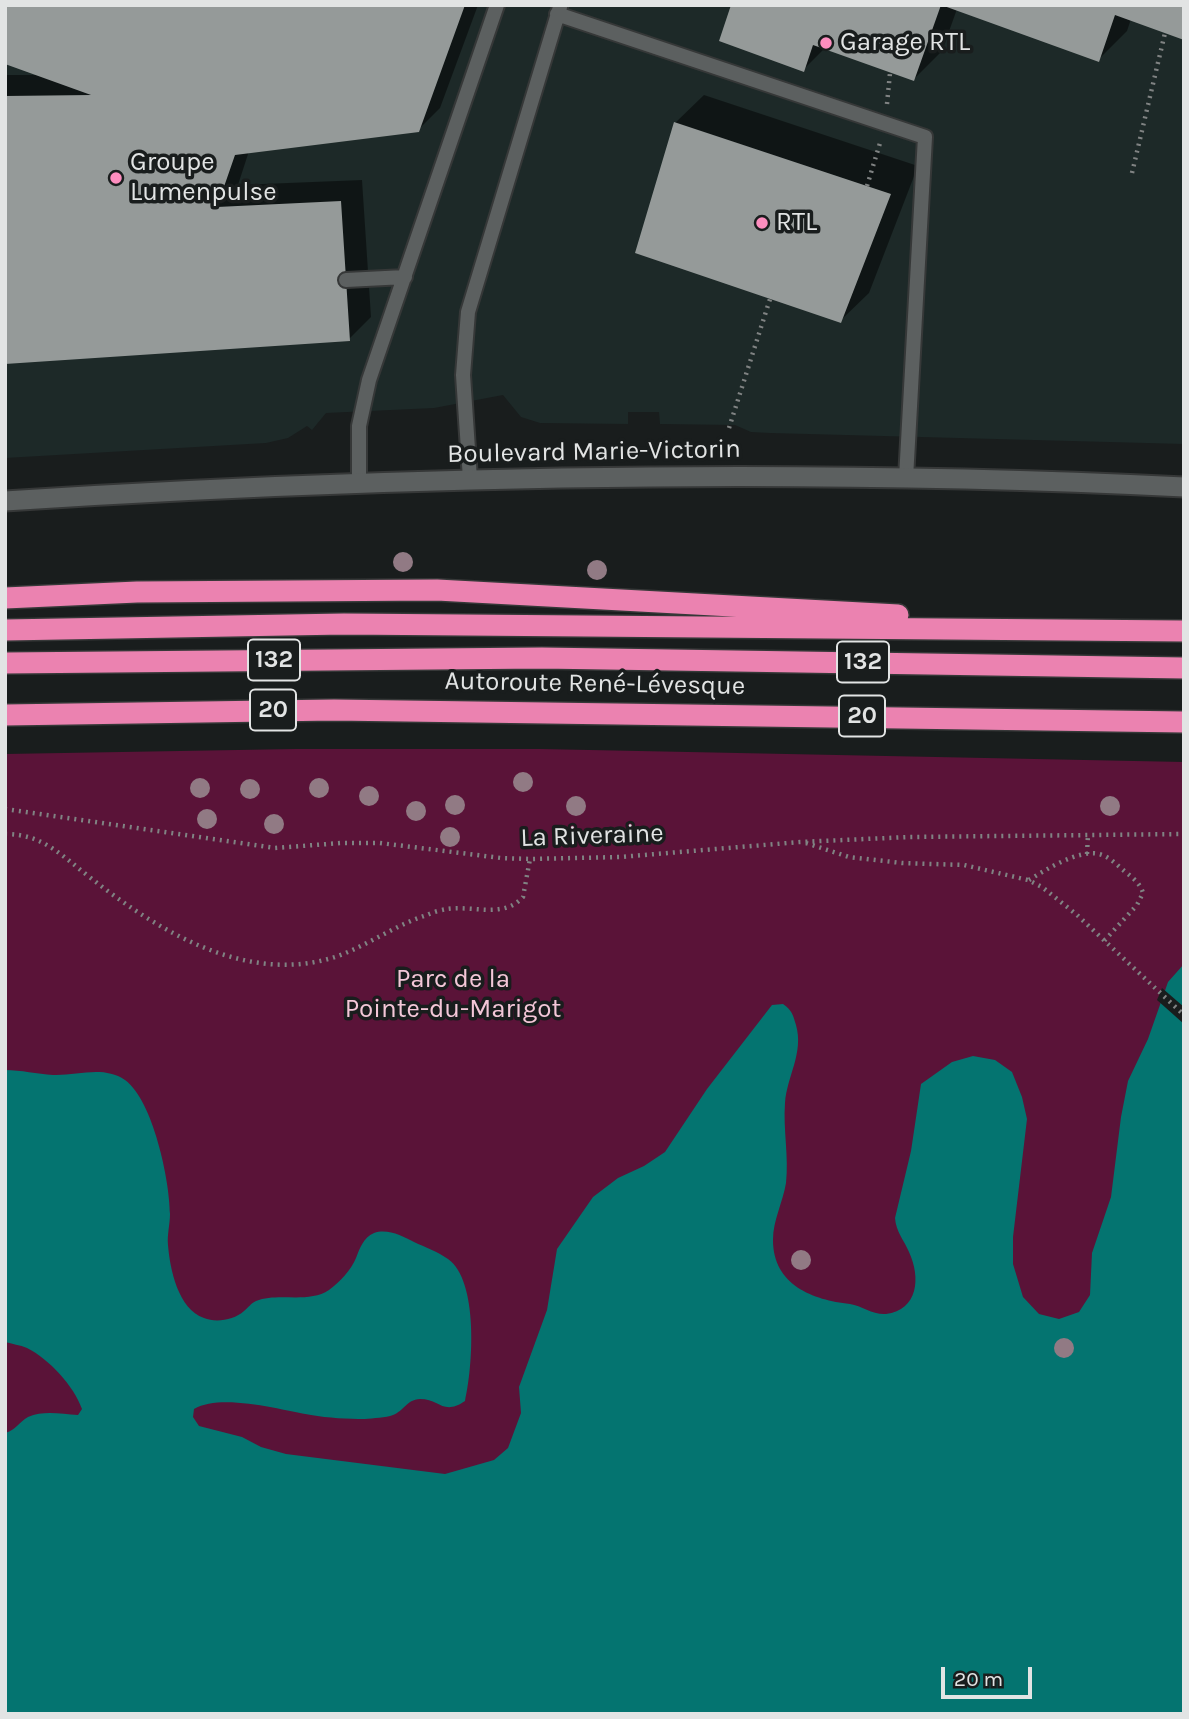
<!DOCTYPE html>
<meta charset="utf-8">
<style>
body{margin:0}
#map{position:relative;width:1189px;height:1719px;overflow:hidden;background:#191d1d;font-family:Karla,sans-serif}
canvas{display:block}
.frame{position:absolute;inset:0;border:7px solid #e2e4e4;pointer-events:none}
.scale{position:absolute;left:941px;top:1667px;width:91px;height:32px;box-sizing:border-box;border:4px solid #e2e4e4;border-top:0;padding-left:9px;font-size:21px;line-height:24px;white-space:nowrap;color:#e2e4e4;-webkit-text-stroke:5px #191d1d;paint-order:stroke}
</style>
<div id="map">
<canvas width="1189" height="1719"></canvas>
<div class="frame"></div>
<div class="scale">20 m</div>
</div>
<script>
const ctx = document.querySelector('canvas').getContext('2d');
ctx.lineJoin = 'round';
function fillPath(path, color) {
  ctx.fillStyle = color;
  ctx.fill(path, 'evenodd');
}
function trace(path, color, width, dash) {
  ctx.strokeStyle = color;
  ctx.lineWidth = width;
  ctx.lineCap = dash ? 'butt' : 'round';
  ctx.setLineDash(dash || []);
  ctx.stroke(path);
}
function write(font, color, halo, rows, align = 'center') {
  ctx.font = font + ' Karla,sans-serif';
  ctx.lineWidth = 7;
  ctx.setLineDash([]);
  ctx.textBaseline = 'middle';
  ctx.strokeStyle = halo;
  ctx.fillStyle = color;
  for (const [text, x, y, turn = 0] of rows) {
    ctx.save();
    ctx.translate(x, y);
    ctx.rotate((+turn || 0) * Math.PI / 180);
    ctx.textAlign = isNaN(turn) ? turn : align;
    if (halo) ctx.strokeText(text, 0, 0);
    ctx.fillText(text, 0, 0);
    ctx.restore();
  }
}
fillPath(new Path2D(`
 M5,5H1184V444L770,433L751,432L735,425L660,424L659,412H628V424L540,423L521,417L503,395L434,408L326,413L312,430L307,426L288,438L266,443L5,458Z`), '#1d2928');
fillPath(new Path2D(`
 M295,749H540L1184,762V1452L731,1489L5,1452V754Z`), '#5a1338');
fillPath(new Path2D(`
 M1184,964V1714H5V1433C16,1430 19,1422 28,1417C44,1410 61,1414 78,1415L82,1409C74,1386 49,1359 27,1348C20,1345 12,1344 5,1342V1070C21,1070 37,1074 53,1075C77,1076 103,1065 125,1080C153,1100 170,1181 170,1214C170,1224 167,1235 168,1245C170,1269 178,1309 204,1318C216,1323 234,1320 244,1311C248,1308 251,1303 256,1301C278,1292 308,1304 329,1290C340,1282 351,1270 356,1258C360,1248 363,1238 374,1233C387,1228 403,1236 414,1242C425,1247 438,1252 448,1259C479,1281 473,1367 465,1401C443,1416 440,1399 420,1399C406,1400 404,1411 393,1415C386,1418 373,1418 365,1419C348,1419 328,1418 311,1415C280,1410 222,1393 194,1409L193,1417L199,1426L242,1437L261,1447L286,1454L445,1474L494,1460L508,1448L521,1413L519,1387L547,1310L557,1249L593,1197L618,1178L644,1166L665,1152L707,1089L772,1005L783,1004C792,1010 793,1015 796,1025C804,1053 787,1076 785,1103C783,1130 789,1156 786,1183C783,1202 773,1220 773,1240C773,1285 813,1300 850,1304C862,1306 873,1315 886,1314C918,1310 921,1278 909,1252C904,1240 896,1232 895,1218L911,1151L921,1084L952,1062L973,1056L995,1060L1012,1072L1022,1097L1027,1119L1013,1237V1264L1023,1297L1039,1314L1059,1319L1079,1312L1090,1295L1092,1253L1111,1197L1121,1117L1128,1081L1148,1039L1168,982Z`), '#047470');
fillPath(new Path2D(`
 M1162,988L1184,1007V1024L1157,1000Z`), '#191d1d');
fillPath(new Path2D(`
 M5,5H478L440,108L418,130L249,151L238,185L362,180L371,317L349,339L5,361V75H38Z
 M733,5H1184L1131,19L1127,31L1098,60L957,9L942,51L914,79L825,48L803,70Z
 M704,95L918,166L869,293L840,321L675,123Z`), '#0007');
fillPath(new Path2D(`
 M5,5H465L419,132L235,155L217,207L341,201L350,341L5,364V96L91,95L5,64Z
 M731,5H941L914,81L813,45L804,72L719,41Z
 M1184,5V40L1115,15L1099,62L944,6Z
 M674,122L891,194L841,323L635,253Z`), '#959a99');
const service = new Path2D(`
 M557,14L925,137L906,478
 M346,280L405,277
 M470,479L463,375L468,312L560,7
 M359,483V426L369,380L497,5`);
const tertiary = new Path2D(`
 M5,501C397,476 791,468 1184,487`);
const motorway = new Path2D(`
 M5,598L137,592L437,590L898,615
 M5,630L344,624L1184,631
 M5,663L542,658L1184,668
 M5,715L334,710L1184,722`);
trace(service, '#363838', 18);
trace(tertiary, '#363838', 23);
trace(motorway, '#363838', 24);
trace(new Path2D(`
 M887,104L890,73
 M1132,173L1165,33
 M867,186L880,143
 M729,428L770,299
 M5,809L275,848L341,843H380L501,858L530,859L620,857L800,842L909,837L1184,834
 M5,834C44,834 63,857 92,879C160,932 247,985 335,957C367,946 395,925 427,915C433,912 441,910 447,909C473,905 503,919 523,897L530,859
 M806,843L849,857L902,863L964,865L1028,880L1042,887L1076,914L1184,1015
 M1087,854L1088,834
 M1029,880C1045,870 1079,849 1099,854C1108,856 1115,863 1122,869C1130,876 1140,882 1143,893L1137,905L1104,941`), '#808383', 4.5, [2, 5]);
trace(service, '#5c6060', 14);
trace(tertiary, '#5c6060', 19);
trace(motorway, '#eb82b0', 21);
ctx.fillStyle = '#917a84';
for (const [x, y] of [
 [403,562],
 [597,570],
 [523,782],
 [200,788],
 [319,788],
 [250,789],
 [369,796],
 [455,805],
 [576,806],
 [1110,806],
 [416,811],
 [207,819],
 [274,824],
 [450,837],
 [801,1260],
 [1064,1348]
]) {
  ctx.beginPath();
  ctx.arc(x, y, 10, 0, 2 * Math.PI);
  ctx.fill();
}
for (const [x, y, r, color] of [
 [826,43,7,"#fd8ebf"],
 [116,178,7,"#fd8ebf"],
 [762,223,7,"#fd8ebf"]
]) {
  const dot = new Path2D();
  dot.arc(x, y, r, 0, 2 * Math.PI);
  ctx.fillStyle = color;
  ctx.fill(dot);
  trace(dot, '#191d1d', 2.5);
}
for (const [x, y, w] of [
 [274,660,52],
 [863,662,52],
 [273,710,46],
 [862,716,46]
]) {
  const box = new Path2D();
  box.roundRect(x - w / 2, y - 20.5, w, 41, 5);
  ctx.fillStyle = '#191d1d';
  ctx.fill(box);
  trace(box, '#e2e4e4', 2);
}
write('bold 24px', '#e2e4e4', null, [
 ["132",274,660],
 ["132",863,662],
 ["20",273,710],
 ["20",862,716]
]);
write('26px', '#e2e4e4', '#191d1d', [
 ["Garage RTL",840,43],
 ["Groupe",130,163],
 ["Lumenpulse",130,193],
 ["RTL",776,223]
], 'left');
write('26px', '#e2e4e4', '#191d1d', [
 ["Boulevard Marie-Victorin",594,452,-1],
 ["Autoroute René-Lévesque",595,684,1],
 ["La Riveraine",592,836,-2]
]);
write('26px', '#f4c7d8', '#191d1d', [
 ["Parc de la",453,980],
 ["Pointe-du-Marigot",453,1010]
]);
</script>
